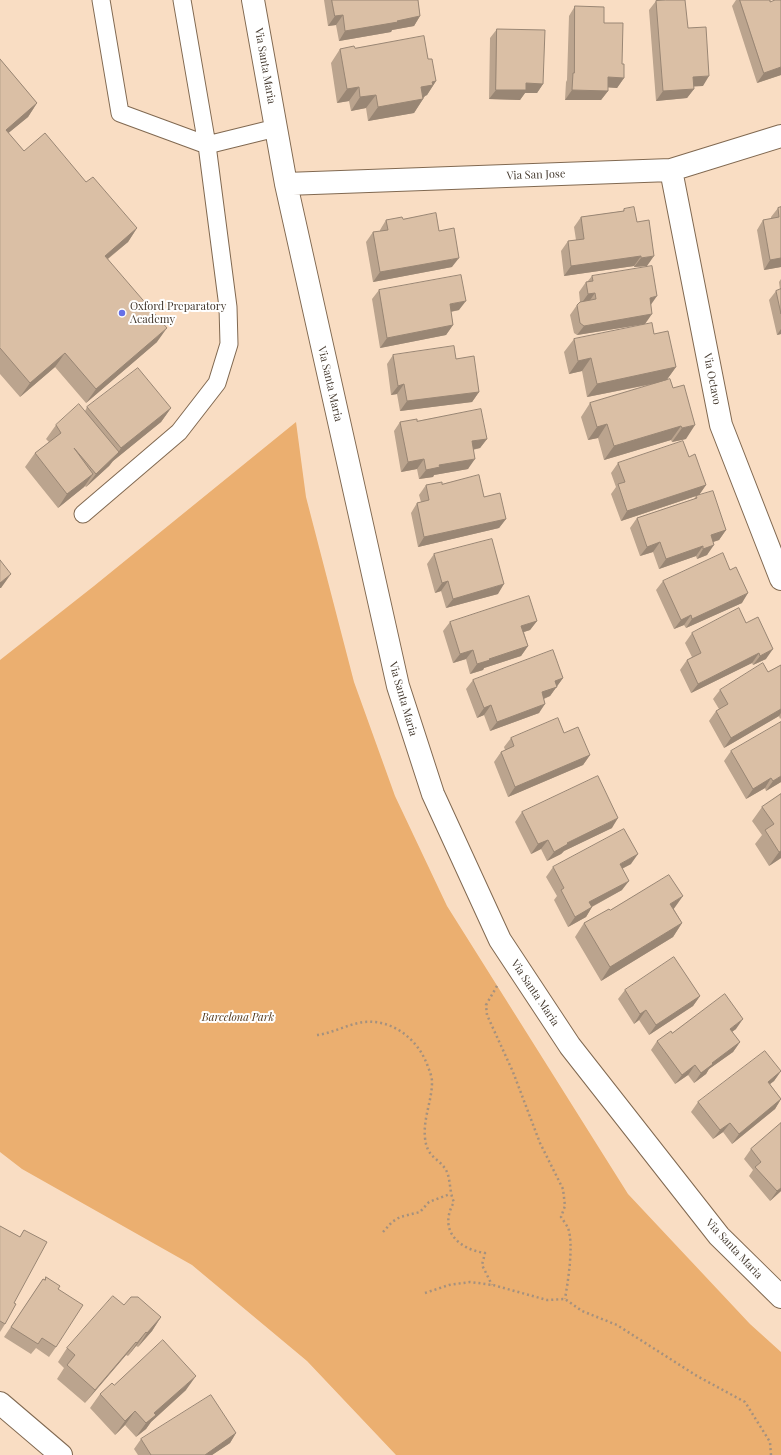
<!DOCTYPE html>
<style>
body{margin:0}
canvas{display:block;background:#f9ddc3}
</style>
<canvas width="781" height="1455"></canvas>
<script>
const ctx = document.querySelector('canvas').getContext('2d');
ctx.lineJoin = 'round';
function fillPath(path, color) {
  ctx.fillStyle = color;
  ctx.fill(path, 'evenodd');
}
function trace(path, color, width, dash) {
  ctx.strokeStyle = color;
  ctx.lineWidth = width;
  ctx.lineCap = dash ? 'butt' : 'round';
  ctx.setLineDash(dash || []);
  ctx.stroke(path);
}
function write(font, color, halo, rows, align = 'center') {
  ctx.font = font + ' "Playfair Display",serif';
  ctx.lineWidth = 4;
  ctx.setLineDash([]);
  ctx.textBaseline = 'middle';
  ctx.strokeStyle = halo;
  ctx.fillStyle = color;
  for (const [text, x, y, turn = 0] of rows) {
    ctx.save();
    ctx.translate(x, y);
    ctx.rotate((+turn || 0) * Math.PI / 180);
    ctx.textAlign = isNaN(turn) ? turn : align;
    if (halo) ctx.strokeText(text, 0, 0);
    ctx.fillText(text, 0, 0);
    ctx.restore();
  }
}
fillPath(new Path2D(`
 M296,422L306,497L354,682L395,796L447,906L628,1194L750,1324L781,1352V1455H396L307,1361L192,1265L22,1169L0,1152V660L94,586Z`), '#ebaf70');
const service = new Path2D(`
 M101,0L120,113L207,145L182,0
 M83,514L179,432L217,383L229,344L228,307L207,145L276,128`);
const minor = new Path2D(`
 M253,0L286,184L398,686L433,794L500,940L570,1046L719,1236L781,1297
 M671,170L721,425L781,579
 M286,184L671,170L781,136
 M0,1403L61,1455`);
trace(service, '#816951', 19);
trace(minor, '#816951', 24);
trace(new Path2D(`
 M497,986L486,1005L487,1015L513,1072L540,1143L563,1189L565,1206L561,1217C563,1220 566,1224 568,1228C574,1245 568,1281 565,1299
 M317,1035C333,1033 348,1024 364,1022C393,1019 419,1040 428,1067C430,1072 432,1077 432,1082C432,1101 423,1118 425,1138C427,1158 438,1157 446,1170C451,1179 449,1192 454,1202C438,1230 458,1249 485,1253L482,1265L492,1285
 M383,1232L392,1222L400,1217L420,1212L429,1202L450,1194
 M425,1293L449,1285L470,1282L493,1285L547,1300L565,1299L582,1311L617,1325L697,1376L745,1402L770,1442L771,1455`), '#a5917e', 2.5, [2, 3]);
trace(service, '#fff', 17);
trace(minor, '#fff', 22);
fillPath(new Path2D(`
 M324,0H418L420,16L414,26L392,30L391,32L339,41L336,25L328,26Z
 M736,0H770L781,75L757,83L732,6Z
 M656,1L688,28L703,86H694V89L687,98L656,101L649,10Z
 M575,6L604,23L622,64L624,78L617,88L608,87V91L601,100H565L566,82L567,80L569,16Z
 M497,29L543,84L537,93H525L520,100L489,99L490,38Z
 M355,48L428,59L436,81L427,95L425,96L414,113L368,121L366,108L351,111L349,101L337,103L331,63L340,49Z
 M0,59L37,103L28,117L8,133L24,151L86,182L137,228L128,242L108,259L157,342L86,403L55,367L20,397L0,374Z
 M781,207V267L764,270L757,230L763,220L771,219V217L778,208Z
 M624,209L637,222L647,266L634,267V266L564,276L561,251L568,241L576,240L574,227L581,217L623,211Z
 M403,219L439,231L452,267L373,282L366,242L373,232L380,231V230L386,220Z
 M592,276L651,305L645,324L577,335L574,333L570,315L577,305L580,302L579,292L586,282H587Z
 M781,279V334L777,335L769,300L776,291L780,290L779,282Z
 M379,290L459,310L451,312L453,325L446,335L380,348L372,299Z
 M654,334L676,367L667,379L686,439L672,442L671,440L604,460L598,438L588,440L581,417L590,403L653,384L587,397L582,371L569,374L564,352L574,339Z
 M393,355L456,359L479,392L472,402L400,411L397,394L391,395L387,364Z
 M87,407L171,408L161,422L113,461L109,466L86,487L85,486L84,487L58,508L25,467L35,453L49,442L46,439L56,425L85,411Z
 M417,421L487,439L480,448L473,450L468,469L434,475L433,477L419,479L417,469L401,472L394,431L400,422Z
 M689,457L706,485L699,495L621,521L611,494L616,487L611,473L618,463Z
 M442,484L484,497L506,519L499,528L418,547L411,513L417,503L421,502L419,495L426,485Z
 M696,496L726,530L719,540L713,542L707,555L697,559L696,556L659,569L653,552L640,556L630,528L637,518L694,499Z
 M434,554L498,594L446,608L441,591L435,593L427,564Z
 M663,581L742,603L686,628L684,625L674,629L656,590Z
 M537,621L530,630L524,632L528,646L521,656L484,668L483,670L470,674L466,659L453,663L443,631L450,622Z
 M746,623L766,659L753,665L752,663L691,693L680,670L687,660L692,657L685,643L692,633Z
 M781,665V718L780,719L779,716L724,748L709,721L716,711L719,709L713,699L720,690L768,672Z
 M563,678L550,696L544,699L539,713L490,731L484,715L477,718L466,689L473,680Z
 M564,733L590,755L583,765L508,797L494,762L501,752L505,750L504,747L511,738Z
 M731,751L781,782L766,791L765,788L746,799L724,761Z
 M781,794V858L769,866L755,844L762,835L752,821L762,807Z
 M522,812L612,828L564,851L561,854L547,861L541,849L531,854L515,822Z
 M631,864L622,869V890L592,907L586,917L568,927L554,900L557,896L546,877L553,867Z
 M674,909L682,923L673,937L601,981L575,937L584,923L610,910Z
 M625,990L700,996L693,1006L649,1035L639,1020L634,1024L618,999Z
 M736,1029L732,1032L740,1042L733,1052L709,1069L706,1074L694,1083L688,1075L675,1084L651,1050L657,1041L672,1033Z
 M781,1071L774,1081L770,1084L781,1099L775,1109L732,1144L723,1132L713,1139L691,1112L698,1102Z
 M781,1123V1191L770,1201L749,1176L753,1170L744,1159L751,1149Z
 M0,1226L20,1237L24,1230L14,1303L5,1324L0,1332Z
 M46,1277L58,1289L56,1347L49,1357L36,1348L31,1354L4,1337L43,1279L44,1280Z
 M124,1305L161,1317L152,1331L138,1347L136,1346L128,1356L126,1355L85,1403L57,1379L64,1368L58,1362L67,1348Z
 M114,1385L186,1390L151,1422L146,1429L136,1437L125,1425L115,1435L90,1408L100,1394Z
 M236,1433L230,1443L212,1455H138L134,1449L141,1439Z`), '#bba48e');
fillPath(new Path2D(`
 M343,15L336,25L328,26L335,16Z
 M420,16L414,26L392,30L391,32L339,41L345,31Z
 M781,67V75L757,83L764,73Z
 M709,76L703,86L686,87L693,77Z
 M608,77L624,78L617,88L601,87Z
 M436,81L427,95L425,96L423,98L421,87Z
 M526,83L543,84L537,93H525L520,100L489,99L496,90Z
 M359,87L349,101L337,103L347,89Z
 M694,89L687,98L656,101L663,91Z
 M572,90L608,91L601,100H565Z
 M376,95L366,108L351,111L360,97Z
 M423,99L414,113L368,121L378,107Z
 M37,103L28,117L0,140L6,130Z
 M137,228L128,242L95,269L105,256Z
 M641,256L634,266L564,276L571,266Z
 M654,256L647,266L634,267L641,258Z
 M459,258L452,267L373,282L380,272Z
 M781,258V267L764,270L770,260Z
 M595,293L588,303L581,304L588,294Z
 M657,296L650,306V298Z
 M466,301L459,310L443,313L450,304Z
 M652,314L645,324L577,335L584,326Z
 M453,325L446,335L380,348L387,338Z
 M167,328L157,342L86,403L96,389Z
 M781,329V334L777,335Z
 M65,353L55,367L20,397L30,383Z
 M591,358L582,371L569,374L578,361Z
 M676,367L666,381L587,397L597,384Z
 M404,384L397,394L391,395L398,386Z
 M479,392L472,402L400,411L407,401Z
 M171,408L161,422L113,461L109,466L86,487L96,474L118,453L121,448Z
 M607,424L598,438L588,440L597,427Z
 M695,425L686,439L672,442L682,428Z
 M681,426L671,440L604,460L614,446Z
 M487,439L480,448L465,451L472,441Z
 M424,459L417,469L401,472L408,462Z
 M475,459L468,469L434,475L433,477L419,479L426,470L439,465Z
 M93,474L84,487L58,508L67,494Z
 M706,485L699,495L621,521L627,511Z
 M506,519L499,528L418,547L424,537Z
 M726,530L719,540L704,545L711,535Z
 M660,542L653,552L640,556L647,547Z
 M714,545L707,555L697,559L703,549Z
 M703,546L696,556L659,569L666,559Z
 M11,574L1,588H0V583Z
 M448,581L441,591L435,593L442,583Z
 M504,584L498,594L446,608L453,599Z
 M748,593L742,603L686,628L692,619Z
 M691,615L684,625L674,629L681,620Z
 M537,621L530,630L514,635L521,626Z
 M528,646L521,656L484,668L483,670L470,674L477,664L489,659Z
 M773,649L766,659L753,665L760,656Z
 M473,650L466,659L453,663L460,654Z
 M759,653L752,663L691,693L698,684Z
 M563,678L550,696L535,702L542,692L555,681Z
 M545,704L539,713L490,731L497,722Z
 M491,705L484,715L477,718L484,708Z
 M781,709V713L779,716L724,748L731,738Z
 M590,755L583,765L508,797L515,787Z
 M781,776V782L766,791L773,781Z
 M771,778L765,788L746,799L753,789Z
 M618,818L612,828L564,851L561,854L547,861L554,852L567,843Z
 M548,840L541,849L531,854L538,844Z
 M781,851V858L769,866L779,852Z
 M638,854L631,864L613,873L620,864Z
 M629,881L622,890L582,912L589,902Z
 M683,896L673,910L670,904Z
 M592,907L586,917L568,927L575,917Z
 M682,923L673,937L601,981L610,967Z
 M700,996L693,1006L649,1035L656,1025Z
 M646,1010L639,1020L634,1024L640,1014Z
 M743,1019L736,1029L723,1038L730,1029Z
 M740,1042L733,1052L709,1069L706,1074L694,1083L701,1073L712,1063Z
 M695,1065L688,1075L675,1084L682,1075Z
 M781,1071L774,1081L761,1091L768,1082Z
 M781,1099L775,1109L732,1144L739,1134Z
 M730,1123L723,1132L713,1139L720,1130Z
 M781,1188V1191L770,1201L777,1191Z
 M161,1317L152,1331L138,1347L147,1333Z
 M146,1332L136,1346L128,1356L137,1343Z
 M136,1342L126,1355L85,1403L95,1390Z
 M196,1376L186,1390L151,1422L146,1429L136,1437L146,1423L154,1413Z
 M135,1411L125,1425L115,1435L125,1421Z
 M236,1433L230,1443L212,1455H205Z`), '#998674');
const building = new Path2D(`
 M332,0H418L420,16L397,21L398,22L345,31L343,15L335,16Z
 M666,0H685L688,28L706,27L709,76L693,77L694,89L663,91L656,1Z
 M740,0H770V2L775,0H781V67L764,73Z
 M575,6L604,7V23H623L622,64H624V78L608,77V91L572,90L573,73H574Z
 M497,29L545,30L543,84L526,83V90H496Z
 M424,36L428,59H432L436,81L432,82L433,85L421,87L423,99L378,107L376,95L360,97L359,87L347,89L340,49L354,46L355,48Z
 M0,59L37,103L6,130L24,151L45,133L86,182L93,177L137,228L105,256L167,328L96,389L65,353L30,383L0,348Z
 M634,207L637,222L649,220L654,256L641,258V256L571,266L568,241L584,239L581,217L624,211V209Z
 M781,207V258L770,260L763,220L779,217L778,208Z
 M436,213L439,231L454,228L459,258L380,272L373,232L388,230L386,220L402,217L403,219Z
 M652,266L657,296L650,298L652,314L584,326L580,323L577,305L580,302L596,299L595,293L588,294L586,282L593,281L592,276Z
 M461,275L466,301L450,304L453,325L387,338L379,290Z
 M781,289V314L776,291Z
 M652,323L654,334L668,331L676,367L597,384L591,358L578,361L574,339Z
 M454,346L456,359L474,356L479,392L407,401L404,384L398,386L393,355Z
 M138,368L171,408L121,448L87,407Z
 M670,379L673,388L684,385L695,425L682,428L681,426L614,446L607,424L597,427L590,403Z
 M79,404L119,452L96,474L74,448L93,474L67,494L35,453L61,433L56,425Z
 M481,409L487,439L472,441L475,459L439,465L440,467L426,470L424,459L408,462L400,422L417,419V421Z
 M683,441L689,457L695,454L706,485L627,511L618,484L625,482L618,463Z
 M479,475L484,497L500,493L506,519L424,537L417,503L429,500L426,485L442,482V484Z
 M713,491L726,530L711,535L714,545L703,549V546L666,559L660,542L647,547L637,518L697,498L696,496Z
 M492,539L504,584L453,599L448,581L442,583L434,554Z
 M723,553L730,570L736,567L748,593L692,619L691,615L681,620L663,581Z
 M0,560L11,574L0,583Z
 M529,596L537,621L521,626L528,646L489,659L490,660L477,664L473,650L460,654L450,622Z
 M739,608L746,623L758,617L773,649L760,656L759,653L698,684L687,660L701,653L692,633Z
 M553,650L563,678L555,681L557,687L542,692L545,704L497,722L491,705L484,708L473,680Z
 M763,663L768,672L781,665V709L731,738L716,711L728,704L720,690Z
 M558,718L564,733L578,727L590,755L515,787L501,752L514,746L511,738Z
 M781,722V776L773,781L771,778L753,789L731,751Z
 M598,776L618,818L567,843L568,844L554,852L548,840L538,844L522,812Z
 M781,794V851L779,852L765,830L774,824L762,807Z
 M624,829L638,854L620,864L629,881L589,902L592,907L575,917L561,890L564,888L553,867Z
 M669,875L683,896L670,904L682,923L610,967L584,923L609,909L610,910Z
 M674,957L700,996L656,1025L646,1010L640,1014L625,990Z
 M725,994L743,1019L730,1029L740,1042L712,1063L713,1064L701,1073L695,1065L682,1075L657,1041L671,1031L672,1033Z
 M765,1051L781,1071L768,1082L781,1099L739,1134L730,1123L720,1130L698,1102Z
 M781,1123V1188L777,1191L755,1167L761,1162L751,1149Z
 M0,1226L20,1237L24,1230L47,1242L14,1303L16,1304L5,1324L0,1321Z
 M46,1277L60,1286L58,1289L83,1305L56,1347L42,1338L38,1344L11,1327L43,1279L45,1280Z
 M113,1296L124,1305L131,1297H138L161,1317L147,1333L146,1332L137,1343L136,1342L95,1390L67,1365L75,1355L67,1348Z
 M163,1340L196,1376L154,1413L156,1415L146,1423L135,1411L125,1421L100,1394L112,1383L114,1385Z
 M211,1395L236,1433L205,1455H151L141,1439Z`);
fillPath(building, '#dabfa5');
trace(building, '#998674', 1);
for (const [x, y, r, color] of [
 [122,313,4,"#6670e8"]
]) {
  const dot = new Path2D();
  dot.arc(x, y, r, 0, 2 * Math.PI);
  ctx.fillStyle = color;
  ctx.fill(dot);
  trace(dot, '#fff', 1.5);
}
write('11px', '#44392e', '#fff', [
 ["Via Santa Maria",265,66,80],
 ["Via San Jose",536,175,-2],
 ["Via Octavo",712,379,79],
 ["Via Santa Maria",330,384,77],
 ["Via Santa Maria",403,699,74],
 ["Via Santa Maria",535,993,56],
 ["Via Santa Maria",734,1249,47]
]);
write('11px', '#44392e', '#fff', [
 ["Oxford Preparatory",130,307],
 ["Academy",130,320]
], 'left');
write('italic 11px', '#533719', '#fff', [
 ["Barcelona Park",238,1018]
]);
</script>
